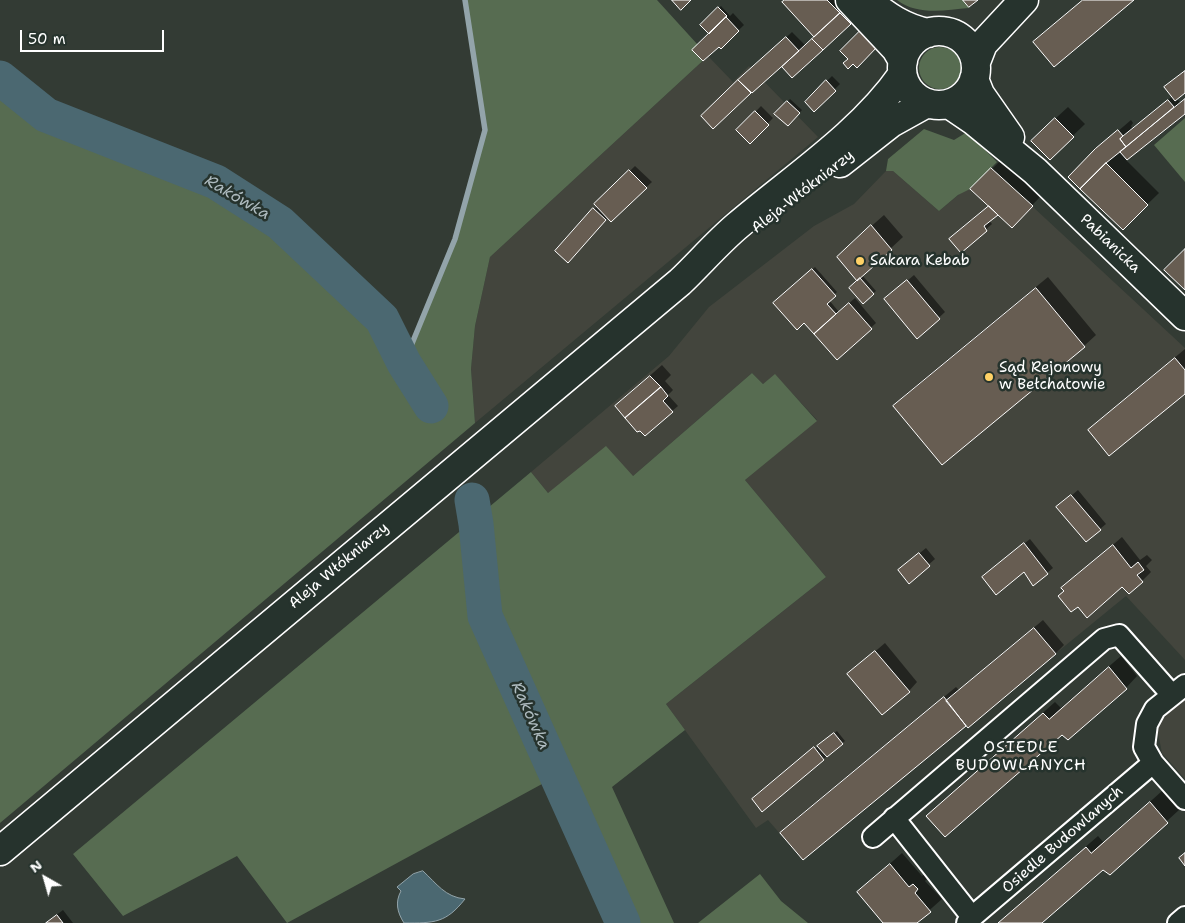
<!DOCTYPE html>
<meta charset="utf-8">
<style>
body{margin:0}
#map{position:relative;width:1185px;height:923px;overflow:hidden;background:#333b34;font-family:"Shantell Sans",sans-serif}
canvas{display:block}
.north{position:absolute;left:20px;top:853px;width:50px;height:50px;-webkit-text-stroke:4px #26332d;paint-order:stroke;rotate:322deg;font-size:14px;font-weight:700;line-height:20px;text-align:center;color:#fff}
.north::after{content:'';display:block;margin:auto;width:18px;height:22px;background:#fff;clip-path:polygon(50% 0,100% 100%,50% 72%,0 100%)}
.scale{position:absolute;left:20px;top:30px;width:144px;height:22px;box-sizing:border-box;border:2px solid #fff;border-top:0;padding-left:6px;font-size:15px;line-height:18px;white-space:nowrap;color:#fff;-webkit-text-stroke:4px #26332d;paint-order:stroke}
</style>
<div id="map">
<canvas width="1185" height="923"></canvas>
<div class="north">N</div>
<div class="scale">50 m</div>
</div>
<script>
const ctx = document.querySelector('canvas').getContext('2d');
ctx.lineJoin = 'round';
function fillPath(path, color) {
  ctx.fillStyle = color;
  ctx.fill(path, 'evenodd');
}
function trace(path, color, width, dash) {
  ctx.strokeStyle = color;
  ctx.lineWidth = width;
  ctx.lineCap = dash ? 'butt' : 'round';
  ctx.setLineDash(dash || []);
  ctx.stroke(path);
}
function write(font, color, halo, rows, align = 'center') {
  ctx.font = font + ' "Shantell Sans",sans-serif';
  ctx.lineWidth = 5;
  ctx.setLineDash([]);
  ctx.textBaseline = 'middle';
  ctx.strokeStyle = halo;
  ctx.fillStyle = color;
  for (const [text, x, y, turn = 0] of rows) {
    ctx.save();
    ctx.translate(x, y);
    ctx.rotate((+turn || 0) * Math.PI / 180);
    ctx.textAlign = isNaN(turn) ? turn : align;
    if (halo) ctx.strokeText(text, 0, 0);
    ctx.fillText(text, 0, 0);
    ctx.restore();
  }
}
fillPath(new Path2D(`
 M708,56L733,82L749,66L818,137L475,423L471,369L475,326L490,257Z
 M991,168L1185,348V660L1126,596L803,860L768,820L756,828L666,704L826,577L745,480L817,420L775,375L763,384L752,373L633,476L548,493L531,472L669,356L709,307L814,226L854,204L886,171H893L939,211Z
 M1185,697V779L1162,753L1157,728L1171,708Z`), '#43453d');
fillPath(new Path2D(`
 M465,0H657L708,56L490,257L475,326L471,369L475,423L0,823V78L46,115L216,182L280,223L382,319L404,362L455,239L485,130Z
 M897,0H963L969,8C945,10 918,16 897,0Z
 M919 68a21 21 0 1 1 42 0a21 21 0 1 1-42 0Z
 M1185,118V182L1154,145Z
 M924,129L954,140L967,132L997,162L970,189L958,195L939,211L893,171H886L888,159Z
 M752,373L763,384L775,374L817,421L745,480L826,577L666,704L685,730L612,787L674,923H617L553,778L287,923L237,856L123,916L73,854L531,472L548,493L606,446L633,476Z
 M760,874L781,901L808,923H698Z`), '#576c51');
const water = new Path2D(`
 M423,871C437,884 445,897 465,899C446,923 435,923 404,923C397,912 395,902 401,891L397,887L413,874Z`);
fillPath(water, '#4b6871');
trace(water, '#93a4aa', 1);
fillPath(new Path2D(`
 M787,0H838L856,17L792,77L782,65L713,127L703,116L792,32L806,46L816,37L784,2Z
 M721,6L730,16L733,13L744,25L721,47L701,25Z
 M1185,72V91L1176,98L1181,103L1185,99V113L1126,160L1159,193L1123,228L1096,150L1131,120L1133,123L1131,126L1133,129L1173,96Z
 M832,76L840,84L814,110L813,95Z
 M790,99L802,110L788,125L776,114Z
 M761,106L773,118L750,142L738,130Z
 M1068,107L1085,124L1050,158L1044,129Z
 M1001,160L1041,196L1012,226L998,213L989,220L992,224L961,252L950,239L990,206L972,189Z
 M635,166L652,182L611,220L608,217L574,256L594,209L598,206L596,204Z
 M884,215L903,237L862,275L876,291L863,302L850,245Z
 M815,267L837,292L829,300L839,312L855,298L876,323L838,358L804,322L775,303Z
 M914,275L945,312L918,337L892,294Z
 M1048,277L1096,335L1084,346L895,406L906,394Z
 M1185,349V392L1089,430L1101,419Z
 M662,365L671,375L665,381L673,390L668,395L678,406L645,434L640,429L628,395Z
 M1078,490L1106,524L1100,529L1058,507Z
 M1122,537L1140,560L1147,555L1152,560L1146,566L1151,572L1142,581L1122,585L1065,590L1063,588Z
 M1030,539L1053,568L1047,573L1024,570L990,571Z
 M926,548L935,559L909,582L905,565Z
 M1043,620L1064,645L1055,654L967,724L803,859L781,833L793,821L956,687L959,690Z
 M885,643L917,682L909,691L858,666Z
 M1121,656L1137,676L1126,688L927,816L1055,702L1061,708Z
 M837,731L845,741L762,810L759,794Z
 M1162,791L1179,810L1110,873L1103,868L1041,923H998L1098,836L1104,843Z
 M902,853L922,876L926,873L929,877L925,881L942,899L915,923H884L858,892Z
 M63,910L73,923H46Z`), '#0007');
trace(new Path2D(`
 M404,363L455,239L485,130L465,0`), '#93a4aa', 5.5);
trace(new Path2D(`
 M0,78L46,115L216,182L280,223L382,319L404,363L431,406
 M472,500L476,524L485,616L623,923`), '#4b6871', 35);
const building = new Path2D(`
 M672,0H691L681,10Z
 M785,0H827L840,13L814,37L782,2Z
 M963,0H978L969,7Z
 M1083,0H1134L1054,67L1033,42Z
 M718,7L727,16L709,34L700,25Z
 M840,13L851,24L823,50L812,39Z
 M726,17L739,31L721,49L719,47L703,61L692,50Z
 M861,30L878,46L857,68L853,64L848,69L843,63L848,59L840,51Z
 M786,37L799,51L752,93L738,80Z
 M812,39L823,50L792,78L782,67Z
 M1185,71V93L1175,101L1164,87Z
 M738,80L751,93L713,129L701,116Z
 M826,80L836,91L814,112L805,102Z
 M1185,99V114L1127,160L1120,152Z
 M1168,100L1174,107L1126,147L1120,139Z
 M787,101L800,113L788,126L774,114Z
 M755,111L769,125L750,144L736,130Z
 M1055,118L1074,137L1050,160L1031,141Z
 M1118,130L1123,136L1120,139L1126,147L1106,163L1080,189L1068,177L1095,149Z
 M1106,163L1148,205L1123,230L1080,189Z
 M991,168L1033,206L1012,228L970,189Z
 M629,170L647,188L611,222L594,204Z
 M989,206L998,215L984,226L987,231L961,253L949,239Z
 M593,208L606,220L568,263L555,251Z
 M871,225L892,250L857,281L837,257Z
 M1185,249V290L1164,270Z
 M812,269L836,296L827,304L836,314L814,334L804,323L797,330L773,303Z
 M860,278L874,294L863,304L849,288Z
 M907,280L940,319L917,339L884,299Z
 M1036,288L1085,347L942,465L893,406Z
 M849,303L872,329L837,360L814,334Z
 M1175,358L1185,370V394L1109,456L1088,430Z
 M650,376L661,387L625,418L615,406Z
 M661,387L668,396L663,401L673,412L645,436L640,431L637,432L625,418Z
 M1071,495L1101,530L1086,542L1056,507Z
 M1024,543L1048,574L1033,586L1024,572L996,595L982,577Z
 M1113,545L1131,568L1138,562L1144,570L1137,575L1143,582L1129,594L1122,587L1087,618L1078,607L1071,612L1058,596L1064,591L1061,588Z
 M919,553L930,566L909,584L898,570Z
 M1034,628L1056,654L968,728L946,701Z
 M875,651L910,692L882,715L847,674Z
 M1109,667L1127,689L1068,740L1062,735L945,837L926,816L1043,713L1049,719Z
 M944,697L966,726L803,860L780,833Z
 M834,733L843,744L827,757L817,746Z
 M814,747L824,760L762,812L752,799Z
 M1150,802L1168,823L1110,875L1103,870L1042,923H998L1086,847L1091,853Z
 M1185,853V866L1179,858Z
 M890,864L909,887L913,884L918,889L915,893L931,912L917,923H883L857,892Z
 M57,915L63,923H46Z`);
fillPath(building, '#675d52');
trace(building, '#fff', 1);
const street = new Path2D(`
 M1185,685L1155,709L1147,724L1144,747L1153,763L1185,799
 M894,818L972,917L967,923
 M873,837L1104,639L1119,635L1172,695
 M972,917L1153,763
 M1178,923L1185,917`);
const secondary = new Path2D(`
 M850,0L896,49L903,61
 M867,0C886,16 904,28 928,33
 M902 68a37 37 0 1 1 74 0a37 37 0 1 1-74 0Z
 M976,62L983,44L1024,0
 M974,79L980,94L1010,137
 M949,104L974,121L1035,171L1185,316
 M840,163L891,123L927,103
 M0,851L680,282C699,264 717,243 737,226C792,179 861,134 902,75`);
trace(street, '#fff', 24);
trace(secondary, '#fff', 31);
trace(street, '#26332d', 20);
trace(secondary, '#26332d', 28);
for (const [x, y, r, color] of [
 [860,261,5,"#ffd166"],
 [989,377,5,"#ffd166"]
]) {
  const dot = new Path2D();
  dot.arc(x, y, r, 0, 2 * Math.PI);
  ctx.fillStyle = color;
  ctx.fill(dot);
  trace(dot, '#26332d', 2);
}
write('15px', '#fff', '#26332d', [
 ["Aleja Włókniarzy",803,192,-38],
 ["Pabianicka",1110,244,44],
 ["Aleja Włókniarzy",339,566,-40],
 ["Osiedle Budowlanych",1063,840,-41]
]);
write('15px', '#fff', '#26332d', [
 ["Sakara Kebab",870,261],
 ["Sąd Rejonowy",999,368],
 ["w Bełchatowie",999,385]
], 'left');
write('italic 16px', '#aebbbf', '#26332d', [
 ["Rakówka",237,198,30],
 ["Rakówka",530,716,66]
]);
ctx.letterSpacing = '1px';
write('16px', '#fff', '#26332d', [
 ["OSIEDLE",1021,748],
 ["BUDOWLANYCH",1021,766]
]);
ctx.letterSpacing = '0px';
</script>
